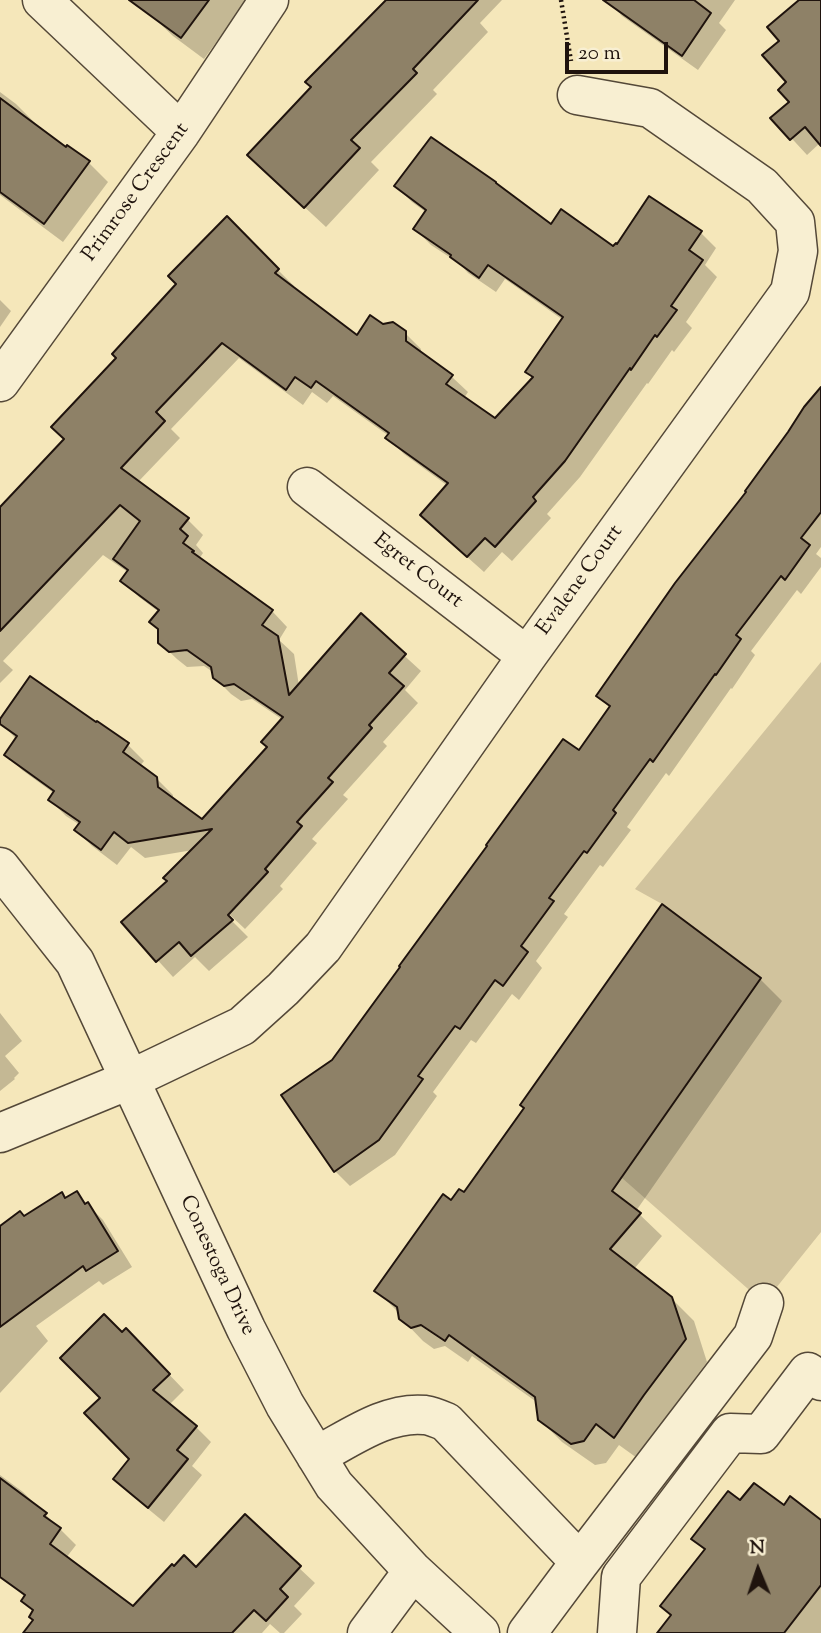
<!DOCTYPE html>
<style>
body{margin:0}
#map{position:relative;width:821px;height:1633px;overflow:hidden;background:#f5e7ba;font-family:"Sorts Mill Goudy",serif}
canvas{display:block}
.north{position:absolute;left:723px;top:1535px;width:70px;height:70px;-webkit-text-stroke:5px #f8efd2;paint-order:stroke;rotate:358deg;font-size:19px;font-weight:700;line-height:28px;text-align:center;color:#1f130d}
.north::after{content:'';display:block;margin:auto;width:24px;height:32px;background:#1f130d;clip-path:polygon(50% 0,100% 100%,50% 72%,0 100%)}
.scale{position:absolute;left:565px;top:42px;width:103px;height:32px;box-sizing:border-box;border:4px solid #1f130d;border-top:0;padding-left:9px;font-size:21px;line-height:24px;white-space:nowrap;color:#1f130d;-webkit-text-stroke:5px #f8efd2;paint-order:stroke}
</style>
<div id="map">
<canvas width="821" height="1633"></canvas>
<div class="north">N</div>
<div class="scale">20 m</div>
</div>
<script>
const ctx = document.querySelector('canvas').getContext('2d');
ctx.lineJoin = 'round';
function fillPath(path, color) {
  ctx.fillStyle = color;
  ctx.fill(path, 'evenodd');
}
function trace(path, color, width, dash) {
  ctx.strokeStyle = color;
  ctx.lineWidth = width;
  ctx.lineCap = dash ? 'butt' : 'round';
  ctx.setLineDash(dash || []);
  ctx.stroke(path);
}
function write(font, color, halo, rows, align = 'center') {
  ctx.font = font + ' "Sorts Mill Goudy",serif';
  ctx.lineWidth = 6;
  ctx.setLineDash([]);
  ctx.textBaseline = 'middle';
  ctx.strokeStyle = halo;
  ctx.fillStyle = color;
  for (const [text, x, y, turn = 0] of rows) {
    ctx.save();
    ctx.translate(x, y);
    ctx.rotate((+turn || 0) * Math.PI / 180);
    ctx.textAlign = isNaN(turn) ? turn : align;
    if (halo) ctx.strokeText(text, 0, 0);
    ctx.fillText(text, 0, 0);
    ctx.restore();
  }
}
fillPath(new Path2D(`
 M821,662V1232L764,1303L622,1178L761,978L662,904L635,889Z`), '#d1c39d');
fillPath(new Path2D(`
 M135,0H247L204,59L173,36Z
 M384,0H502L480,23L488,32L433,90L437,94L371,162L379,170L326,227L270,175L313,87L386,2Z
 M607,0H735L719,23L726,30L698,70L622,16Z
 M802,0H819L821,2V144L820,143L807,155L773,118L791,102L782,42Z
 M0,92L16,104L35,123L34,125L66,149L68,147L89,163L108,182L63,242L0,195Z
 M396,186L552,226L613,249L700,232L716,248L705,265L717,277L686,322L692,328L674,352L672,350L648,384L647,383L580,477L547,514L551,518L512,561L502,552L484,572L438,531L448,486L404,454L388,438L389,436L333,396L327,403L312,392L303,405L239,358L171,429L180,438L138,482L187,519L203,535L196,545L203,553L199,559L272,611L287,627L279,640L294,654L299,686L361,616L421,671L405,690L418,703L383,742L387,746L343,795L348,799L312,839L317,843L280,886L283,889L245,929L228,913L226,915L248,937L209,971L195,957L173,977L123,922L169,881L193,850L145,858L131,847L117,865L92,846L76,830L80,825L66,816L50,800L55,794L22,770L6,754L16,739L0,722L128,745L144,761L140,766L156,778L173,795V800L202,821L269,747L283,720L252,699L241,701L231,694L214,677L213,672L204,666L187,667L177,659L160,643L159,612L139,597L123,581L129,573L103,555L3,661L13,670L0,683V528L66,439L119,358L179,284L227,219L294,286L292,288L357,337L382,326L405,333L421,349V354L452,377L468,392L464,398L496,421L534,379L527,372L563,320L505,279L496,292L468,273L460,264L431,245L415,229L427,213L412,202Z
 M0,300L11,311L0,327Z
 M821,388V547L816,554L821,558V567L801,594L797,590L751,651L755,655L732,689L731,688L669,776L666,773L627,827L631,830L603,867L600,865L564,914L568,917L536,961L542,968L519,1000L512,994L476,1043L471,1040L433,1092L437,1096L395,1155L350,1186L335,1171L333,1061L580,752L611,709L598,696L748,492Z
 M662,906L760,979L782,1001L636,1211L662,1236L634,1269L671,1298L694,1321L707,1362L666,1417L637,1458L619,1445L606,1463L595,1465L562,1442L539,1419L538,1403L472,1356L468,1362L445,1346L434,1349L423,1341L401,1318L400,1314L377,1291L451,1202L464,1195L526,1109Z
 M0,1013L22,1041L5,1056L19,1073L14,1078L15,1079L0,1091Z
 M76,1193L103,1220L132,1267L103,1285L99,1281L36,1326L48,1341L0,1393V1231L14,1226L62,1194L67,1199Z
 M122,1335L142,1346L184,1390L169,1405L196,1427L211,1442L192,1466L202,1475L164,1522L130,1494L115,1479L131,1459L103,1398Z
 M0,1475L23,1492L76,1545L66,1558L90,1633H25L35,1620L34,1612L23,1601L26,1598L2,1577L0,1571Z
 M741,1503L784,1508L821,1523V1633H672L673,1616L705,1551L693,1539Z
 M245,1517L315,1583L294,1606L302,1614L284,1633H280L270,1624L262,1633H120L196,1569Z`), '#0003');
const building = new Path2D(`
 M129,0H209L181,38Z
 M386,0H478L413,69L417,73L351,140L360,148L304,208L247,155L311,87L305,82Z
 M603,0H694L711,13L682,56Z
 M799,0H821V146L805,127L790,140L770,118L789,102L778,90L786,82L762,55L779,41L767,27Z
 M0,98L66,147L67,145L90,161L44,224L0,192Z
 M431,137L496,182V183L551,224L561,209L613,246L616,243L617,244L649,196L702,231L689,250L703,260L671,306L677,310L657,337L655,335L631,370L630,368L565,461L533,497L536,501L495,547L485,538L467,557L420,515L448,483L385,438L389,433L316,381L311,388L295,377L286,390L222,343L156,412L165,421L121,468L189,518L180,529L188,536L183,543L194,551L192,552L273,610L262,625L278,636L289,695L361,613L406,654L389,673L404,686L369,725L372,728L328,778L333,782L297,822L302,826L265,869L268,872L228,915L233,920L191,956L179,942L156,962L121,922L167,881L163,878L212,829L128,843L114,832L101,850L74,830L80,822L48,800L54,791L4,755L17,736L0,724V719L30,676L96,722L97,721L129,743L123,752L157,777L158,787L202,819L267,747L261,742L283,717L234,684L224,686L213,678L211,667L187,650L169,652L158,643V629L149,622L159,610L120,581L128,570L113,559L140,521L120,505L0,631V507L64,439L51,427L116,358L112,354L176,284L168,276L227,216L279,269L275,273L357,335L370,315L383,324L393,322L406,331V341L453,375L446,384L495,418L533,377L525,372L563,317L488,265L479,278L450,257L451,255L413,229L426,210L394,186Z
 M821,387V512L801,538L810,545L785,580L781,576L736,635L741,639L716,675L715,674L653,762L650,759L613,810L616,813L587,853L584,851L549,898L554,901L521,946L528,952L503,986L495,980L460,1029L455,1026L418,1076L423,1079L379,1140L334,1172L281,1095L332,1060L400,967L399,966L487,846L486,845L563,739L579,750L610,706L596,696L675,583L746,492L745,491L788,432L804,407Z
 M662,904L761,978L612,1191L641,1213L610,1249L672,1297L686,1339L644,1395L614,1438L596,1424L584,1441L571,1444L538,1420L535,1397L449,1335L445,1341L421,1325L411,1328L399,1319L397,1307L374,1291L443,1194L451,1200L459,1189L464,1192L524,1108L520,1105Z
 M77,1191L85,1204L88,1202L118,1251L86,1271L83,1266L0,1327V1226L20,1211L24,1216L62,1192L65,1198Z
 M104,1314L122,1332L126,1328L170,1374L153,1390L197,1426L177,1450L188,1459L148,1508L113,1479L129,1459L84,1413L100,1398L60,1358Z
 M0,1478L47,1513L44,1516L61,1528L50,1544L133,1606L172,1564L174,1566L184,1555L196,1567L245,1514L301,1566L280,1589L288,1597L266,1621L254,1610L232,1633H23L33,1620L29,1617L33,1610L21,1601L25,1595L0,1577Z
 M754,1483L784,1505L790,1496L821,1520V1585L784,1633H657L671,1615L660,1606L705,1549L691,1539L728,1491L740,1500Z`);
fillPath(building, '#8e8167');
trace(building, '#1f130d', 2);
const minor = new Path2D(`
 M42,0L181,132
 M0,382L181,132L269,0
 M307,487L527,656
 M0,867L75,962L246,1329L285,1405L334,1485L413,1571L480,1633
 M0,1133L129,1080L242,1026L283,989L323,947L527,656L790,292L798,251L795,222L762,186L650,108L577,95
 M316,1456C349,1439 386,1411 425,1415C432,1416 439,1419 446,1422L580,1562L527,1633
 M580,1562L753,1336L764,1303
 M367,1633L413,1571
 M617,1633L621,1577L730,1433L761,1434L808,1372L821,1381`);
trace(minor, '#544838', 41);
trace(new Path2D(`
 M561,0L571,61`), '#1f130d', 4.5, [2, 3.5]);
trace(minor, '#f8efd2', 38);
write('21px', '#1f130d', '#f8efd2', [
 ["Primrose Crescent",137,193,-54],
 ["Egret Court",417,572,38],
 ["Evalene Court",581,581,-54],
 ["Conestoga Drive",216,1266,65]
]);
</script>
